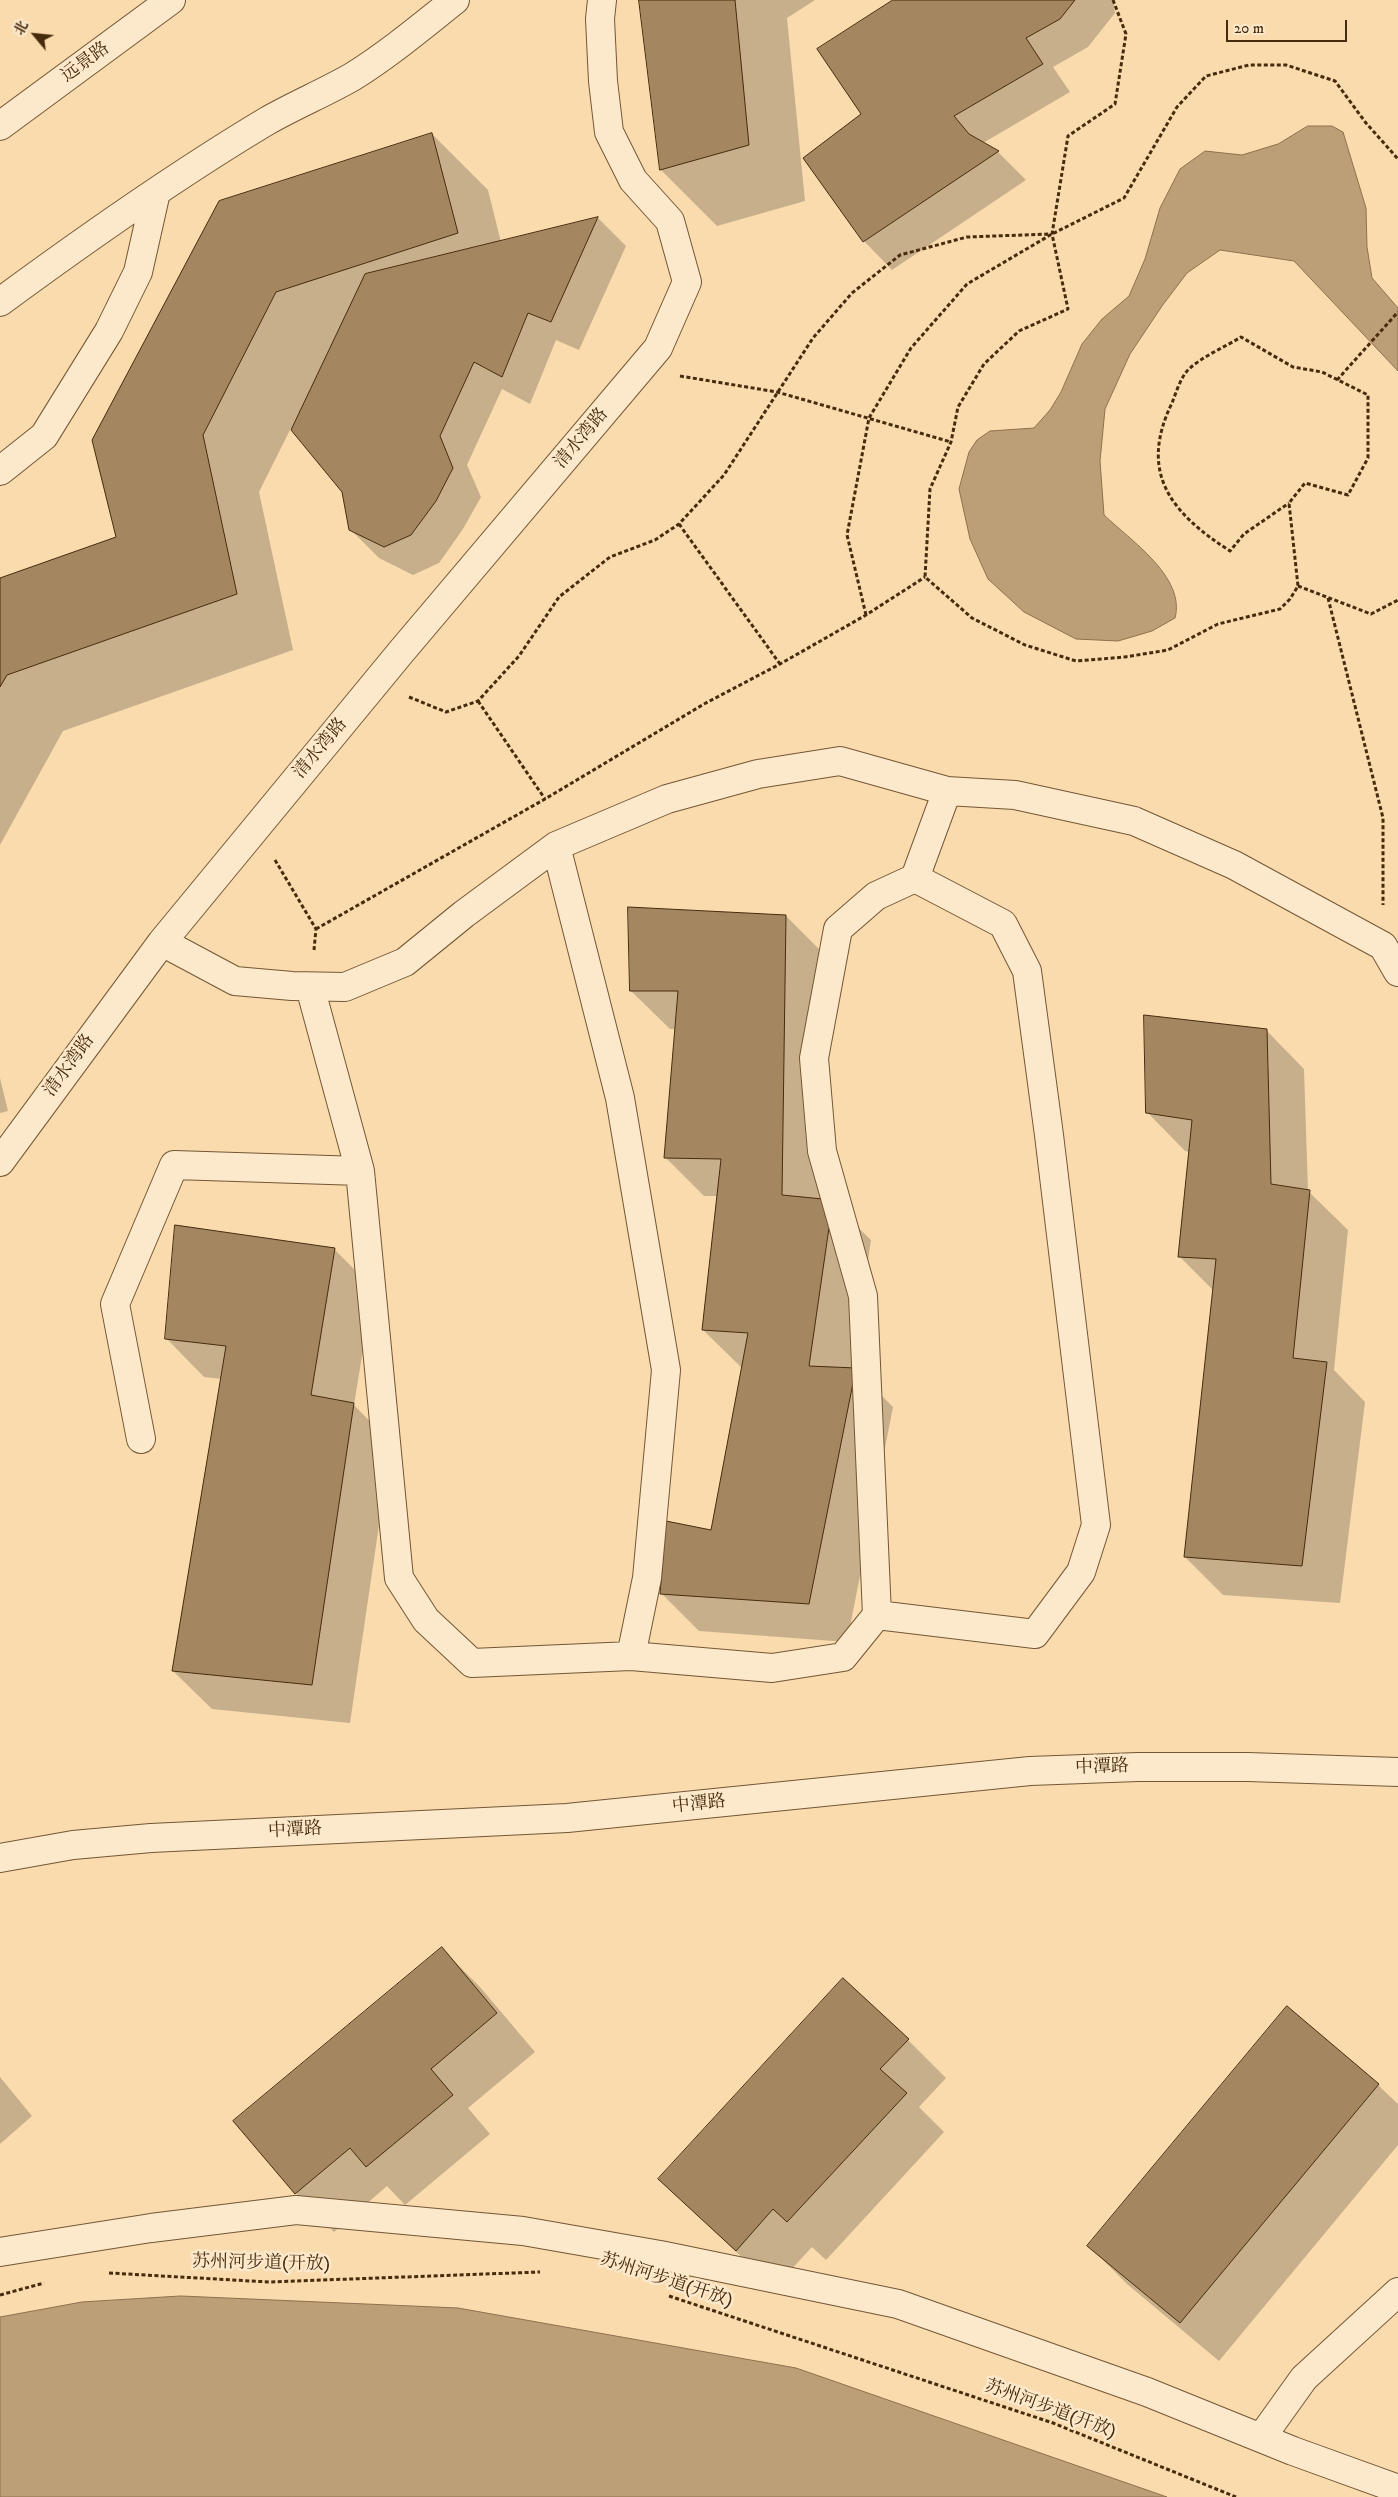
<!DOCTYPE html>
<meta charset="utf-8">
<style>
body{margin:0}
#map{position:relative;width:1398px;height:2497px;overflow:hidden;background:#fadbae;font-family:"IM FELL DW Pica","Noto Serif SC",serif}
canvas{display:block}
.north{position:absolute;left:10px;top:10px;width:50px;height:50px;-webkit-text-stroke:4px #fce8ca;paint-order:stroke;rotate:298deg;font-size:14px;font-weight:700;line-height:20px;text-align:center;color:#462b0d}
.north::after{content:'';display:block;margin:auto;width:18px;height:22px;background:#462b0d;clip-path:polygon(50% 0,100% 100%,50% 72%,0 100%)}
.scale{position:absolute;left:1226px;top:20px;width:121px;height:22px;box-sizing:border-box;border:2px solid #462b0d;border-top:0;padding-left:6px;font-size:15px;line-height:18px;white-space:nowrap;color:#462b0d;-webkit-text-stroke:4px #fce8ca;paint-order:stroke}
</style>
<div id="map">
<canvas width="1398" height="2497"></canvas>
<div class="north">北</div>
<div class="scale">20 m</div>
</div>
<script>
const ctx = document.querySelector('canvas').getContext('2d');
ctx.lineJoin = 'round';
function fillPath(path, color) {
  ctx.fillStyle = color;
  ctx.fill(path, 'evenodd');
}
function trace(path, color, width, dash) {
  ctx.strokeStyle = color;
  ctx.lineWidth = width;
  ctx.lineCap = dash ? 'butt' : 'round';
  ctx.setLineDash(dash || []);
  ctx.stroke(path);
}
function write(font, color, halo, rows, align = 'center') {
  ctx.font = font + ' "IM FELL DW Pica","Noto Serif SC",serif';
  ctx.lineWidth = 5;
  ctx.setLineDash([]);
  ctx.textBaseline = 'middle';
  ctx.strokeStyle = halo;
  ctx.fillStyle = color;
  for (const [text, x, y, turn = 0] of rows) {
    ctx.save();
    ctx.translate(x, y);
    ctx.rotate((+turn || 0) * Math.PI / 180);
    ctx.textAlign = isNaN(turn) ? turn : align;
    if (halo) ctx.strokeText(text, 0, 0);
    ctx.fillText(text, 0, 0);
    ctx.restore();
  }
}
const water = new Path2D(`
 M1308,126H1332L1343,132L1366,208L1367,247L1372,278L1398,308V371L1294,261L1220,250L1187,273L1162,306L1130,354L1105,409L1100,461L1104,515C1130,540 1186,577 1175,618L1152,631L1118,641L1076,639L1024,612L988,579L970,539L959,489L969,452L977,440L990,431L1034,428L1050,410L1061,392L1082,344L1102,319L1129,296L1145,259L1160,208L1180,169L1205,151L1242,155L1278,144Z
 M181,2296L458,2308L796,2368L1167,2497H0V2317L82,2302Z`);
fillPath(water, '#bd9f77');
trace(water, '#8d714d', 1);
fillPath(new Path2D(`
 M640,0H815L787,18L805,201L717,226L661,170Z
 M895,0H1113L1115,13L1088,47L1053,67L1070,92L983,143L998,152L1026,180L892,270L864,241L805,159L862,115Z
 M432,134L488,190L501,242L598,218L626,246L579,350L556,340L530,404L502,389L467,465L481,497L463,529L439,563L413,575L379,558L350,529L343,491L291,428L259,492L293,650L63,731L0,845V579L118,538L93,441Z
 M786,916L824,954L820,1200L832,1202L871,1240L852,1369H855L893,1407L847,1642L699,1631L661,1593L712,1532L742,1368L703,1330L718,1196H704L666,1158L676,1029H670L631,991Z
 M1266,1030L1304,1069L1308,1191L1348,1230L1334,1370L1365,1402L1340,1603L1223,1595L1185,1557L1214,1291L1179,1256L1190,1152L1185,1151L1147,1112Z
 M0,1078L8,1111L0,1113Z
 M334,1249L373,1288L354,1405L391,1443L350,1723L212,1709L173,1671L222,1379L204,1377L166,1338Z
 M442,1949L480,1987L535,2052L468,2108L490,2134L405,2205L387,2186L334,2232L296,2193Z
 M1287,2008L1378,2085L1398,2104V2145L1219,2361L1127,2284L1089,2246Z
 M908,2040L946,2078L919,2107L944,2132L826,2260L812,2247L774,2288L660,2179Z
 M0,2077L32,2116L0,2144Z`), '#0003');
const building = new Path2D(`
 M639,0H735L749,145L660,170Z
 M893,0H1075L1060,19L1026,38L1043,64L954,116L969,134L999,151L863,242L803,158L861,114L817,49Z
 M432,133L458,233L276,292L203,435L237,594L7,675L0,687V578L116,537L92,440L219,201Z
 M598,217L551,322L528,313L502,377L474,362L440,436L453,468L436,501L411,535L384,547L349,530L342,492L291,430L365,274Z
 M628,907L786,915L782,1195L833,1200L809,1366L856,1368L809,1604L660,1594L666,1521L711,1530L748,1333L702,1330L721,1159L664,1158L678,991H630Z
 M1144,1015L1267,1029L1271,1184L1310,1190L1293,1358L1327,1362L1302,1566L1184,1557L1216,1259L1178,1257L1192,1120L1146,1113Z
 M175,1225L335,1248L311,1395L354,1403L312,1685L172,1671L226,1346L165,1339Z
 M442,1947L497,2013L431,2069L453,2095L366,2167L350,2148L295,2194L233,2121Z
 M843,1978L909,2039L880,2069L907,2093L787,2222L773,2209L736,2251L658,2179Z
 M1287,2006L1379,2084L1180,2323L1087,2246Z`);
fillPath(building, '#a48761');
trace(building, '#462b0d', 1);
const minor = new Path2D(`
 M0,126L171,0
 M0,302C87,238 175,176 267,121C295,105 324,93 352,77C389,54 421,27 455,0
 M0,471L44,436L109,331L138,272L156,192
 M556,846L620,1098L666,1370L647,1578L631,1656
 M162,942L235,981L292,986L345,987L405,962L464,914L556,846L667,799L758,774L840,761L947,791L1015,795L1134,821L1234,865L1383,946L1398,972
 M310,987L360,1171L399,1578L426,1620L472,1663L631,1656L772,1668L843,1657L877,1615L1035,1634L1081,1572L1096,1525L1049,1135L1027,971L1003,924L915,878L947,791
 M0,1162L162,942L401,652L658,348L687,282L670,221L633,180L609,132L603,81L600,19L602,0
 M141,1439L115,1304L174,1165L360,1171
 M877,1615L863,1296L822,1151L814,1058L838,929L876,896L915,878
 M0,1858L73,1845L151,1838L567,1818L1030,1771L1138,1767H1248L1398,1772
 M0,2252L151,2228L296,2210L523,2231L660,2255L898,2304L1147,2392L1293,2451L1398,2489
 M1261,2438L1304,2378L1398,2292`);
trace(minor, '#735735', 30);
trace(new Path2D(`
 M1113,0L1126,34L1115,104L1068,136L1052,234L1068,309L1019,331L984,364L958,407L951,442L930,489L925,577L972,618L1025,645L1076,661L1125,657L1168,650L1218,624L1280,609L1290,599L1298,586L1289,503L1305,483L1348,495L1368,458V395L1322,372L1293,367L1241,337C1225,347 1203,356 1189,369C1181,376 1176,393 1172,403C1138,473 1171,513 1230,551L1244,534L1289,503
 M680,376L777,392L951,442
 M1337,380L1398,312
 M679,524L780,664
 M1298,586L1371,614L1398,600
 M1328,598L1383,818V905
 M866,615L847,535L869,418L911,348L967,284L1052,234L1124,198L1177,107L1206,76L1249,65H1286L1335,81L1366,123L1398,159
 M409,697L446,712L478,701L519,656L559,597L610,557L655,540L679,524L724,475L813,338L852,293L900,255L967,237L1050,234
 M478,701L545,799
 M275,860L316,929L314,950
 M316,929L545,799L704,704L780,664L866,615L925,577
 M109,2273L269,2282L540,2272
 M0,2295L44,2283
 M669,2296L1053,2423L1236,2497`), '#462b0d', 3, [4, 2.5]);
trace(minor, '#fce8ca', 28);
write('18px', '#462b0d', '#fce8ca', [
 ["远景路",86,63,-36],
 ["清水湾路",582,439,-50],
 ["清水湾路",321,749,-50],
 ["清水湾路",70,1066,-54],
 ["中潭路",1102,1768,-2],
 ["中潭路",699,1805,-6],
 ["中潭路",295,1831,-3],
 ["苏州河步道(开放)",261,2264,1],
 ["苏州河步道(开放)",666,2281,18],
 ["苏州河步道(开放)",1050,2410,20]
]);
</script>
